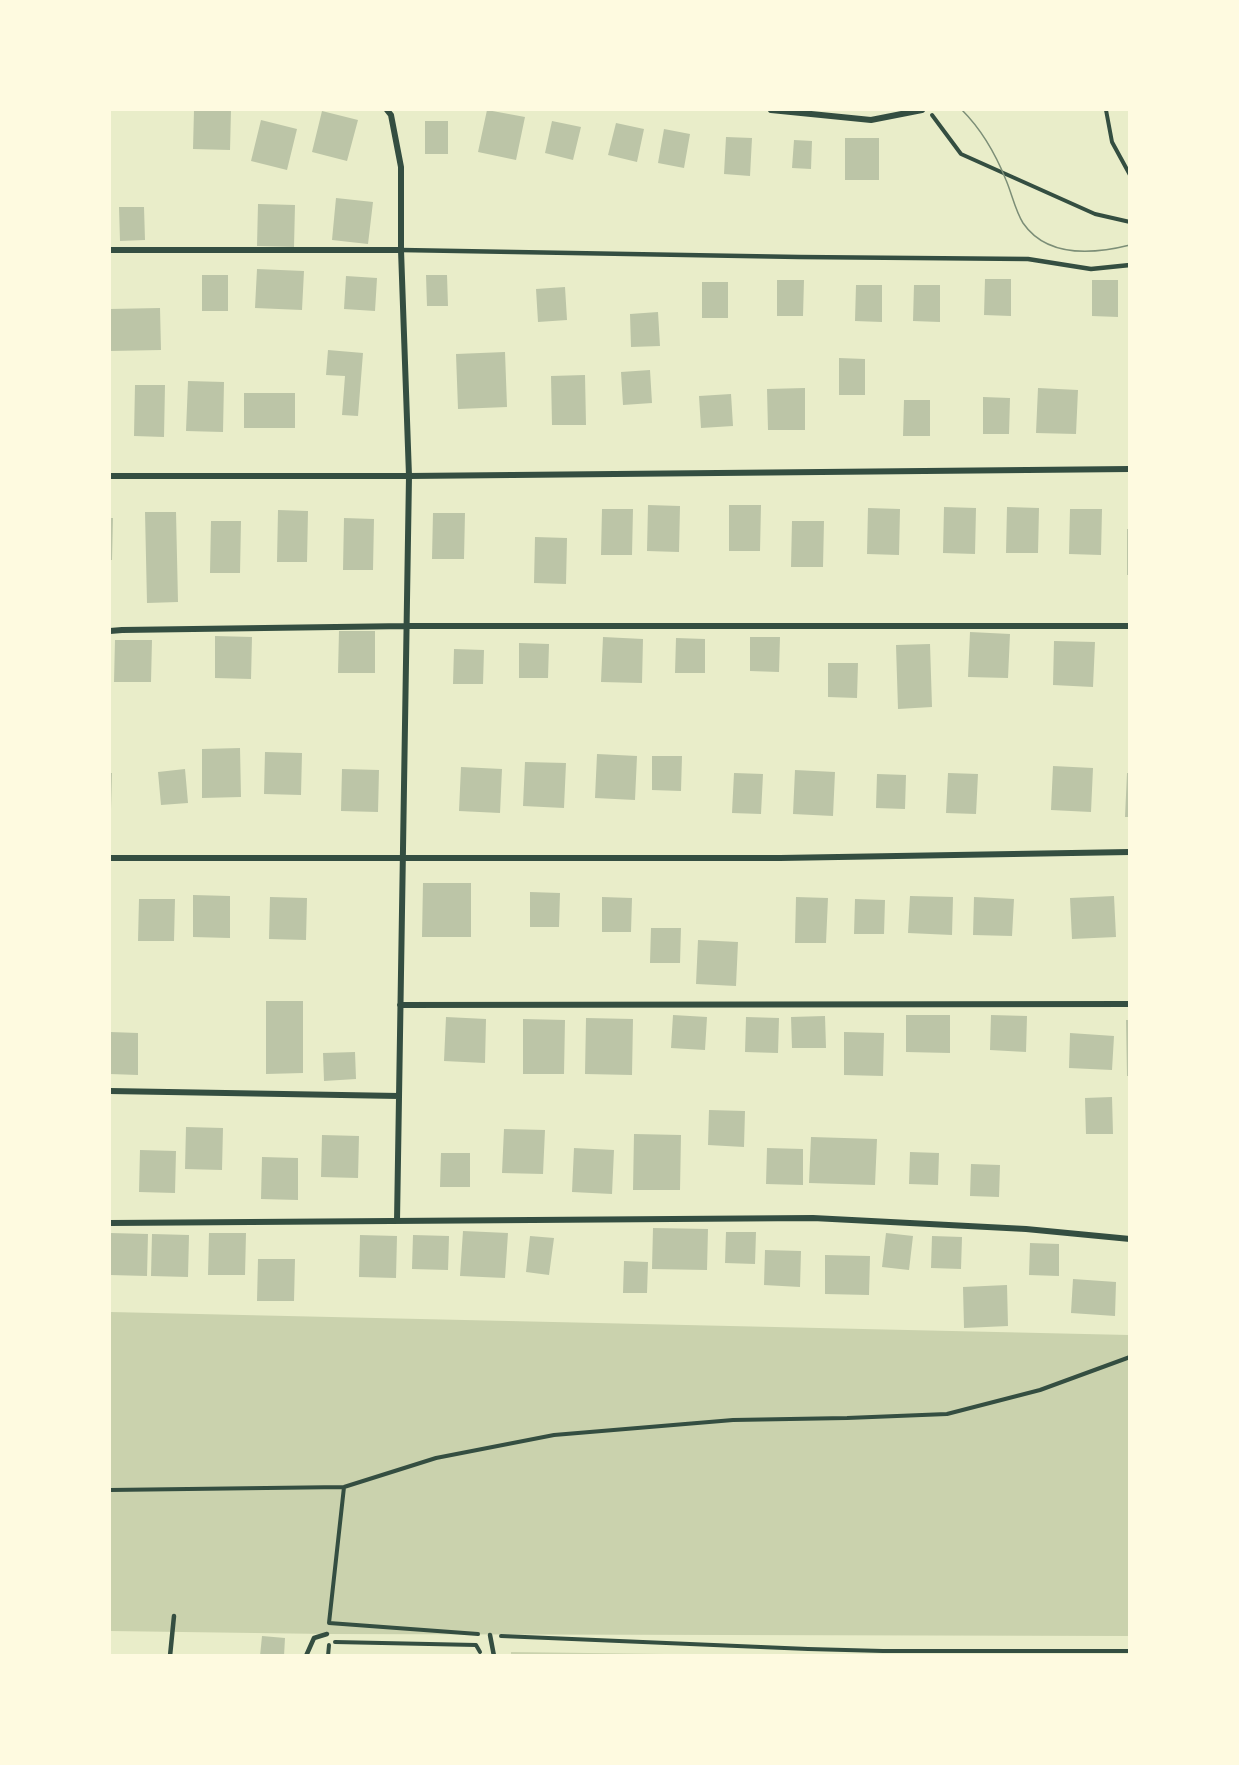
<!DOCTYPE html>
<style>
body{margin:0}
#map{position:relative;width:1239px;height:1765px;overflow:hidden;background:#e9edc9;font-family:Ubuntu,sans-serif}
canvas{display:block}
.frame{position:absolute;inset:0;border:111px solid #fefae0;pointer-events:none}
</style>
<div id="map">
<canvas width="1239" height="1765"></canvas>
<div class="frame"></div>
</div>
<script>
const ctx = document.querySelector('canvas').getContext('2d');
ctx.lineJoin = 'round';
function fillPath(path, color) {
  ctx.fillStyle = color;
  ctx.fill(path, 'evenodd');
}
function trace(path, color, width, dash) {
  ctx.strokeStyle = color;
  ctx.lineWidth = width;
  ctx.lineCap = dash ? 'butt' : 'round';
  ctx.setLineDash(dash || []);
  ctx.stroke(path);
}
fillPath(new Path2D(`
 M110,1312L1129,1335V1636L327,1634L110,1631Z
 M511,1652L741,1655H511Z`), '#cad2ad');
fillPath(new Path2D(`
 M194,110H231L230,150L193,149Z
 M487,110L525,117L516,160L478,152Z
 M322,111L358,120L347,161L312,152Z
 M261,120L297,129L287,170L251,161Z
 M425,121H448V154H425Z
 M552,121L581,127L573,160L545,153Z
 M616,123L644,129L637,162L608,155Z
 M664,129L690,134L684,168L658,163Z
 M726,137L752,138L750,176L724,174Z
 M845,138H879V180H845Z
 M794,140L812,141L811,169L792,168Z
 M336,198L373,202L368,244L332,240Z
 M258,204L295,205L294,247L257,246Z
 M119,207H144L145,240L120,241Z
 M257,269L304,271L302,310L255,308Z
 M202,275H228V311H202Z
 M426,275H447L448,306H427Z
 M346,276L377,278L375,311L344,309Z
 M985,279H1011V316L984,315Z
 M777,280H804L803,316H777Z
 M1092,280H1118V317L1092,316Z
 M702,282H728V318H702Z
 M856,285H882V322L855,321Z
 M914,285H940V322L913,321Z
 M565,287L567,320L538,322L536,289Z
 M160,308L161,350L110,351V309Z
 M658,312L660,346L631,347L630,314Z
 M328,350L363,353L358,416L342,415L345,376L326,375Z
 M505,352L507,407L458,409L456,354Z
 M839,358L865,359V395H839Z
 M650,370L652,403L623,405L621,372Z
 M585,375L586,425H552L551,376Z
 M188,381L224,382L223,432L186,431Z
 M135,385H165L164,437L134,436Z
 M805,388V430H768L767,389Z
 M1038,388L1078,390L1076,434L1036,433Z
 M244,393H295V428H244Z
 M731,394L733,426L701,428L699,396Z
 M983,397L1010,398L1009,434H983Z
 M904,400H930V436H903Z
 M648,505L680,506L679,552L647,551Z
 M729,505H761L760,551H729Z
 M944,507L976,508L975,554L943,553Z
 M1007,507L1039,508L1038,553H1006Z
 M868,508L900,509L899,555L867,554Z
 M602,509H633L632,555H601Z
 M1070,509H1102L1101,555L1069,554Z
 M278,510L308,511L307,562H277Z
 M145,512H176L178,602L147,603Z
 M433,513H465L464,559H432Z
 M110,518H113L112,560H110Z
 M344,518L374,519L373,570H343Z
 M211,521H241L240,573H210Z
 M792,521H824L823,567H791Z
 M1127,529H1130V575H1127Z
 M535,537L567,538L566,584L534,583Z
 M339,631H375V673H338Z
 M970,632L1010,634L1008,678L968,677Z
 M215,636L252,637L251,679L215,678Z
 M603,637L643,639L642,683L601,682Z
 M750,637H780L779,672L750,671Z
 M676,638L705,639V673H675Z
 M115,640H152L151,682H114Z
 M1054,641L1095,642L1093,687L1053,685Z
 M519,643L549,644L548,678H519Z
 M930,644L932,707L898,709L896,645Z
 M454,649L484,650L483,684H453Z
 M828,663H858L857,698L828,697Z
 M240,748L241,797L202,798V749Z
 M265,752L302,753L301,795L264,794Z
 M597,754L637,756L635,800L595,798Z
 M652,756H682L681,791L652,790Z
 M525,762L566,763L564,808L523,806Z
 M1053,766L1093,768L1091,812L1051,810Z
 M461,767L502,769L500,813L459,811Z
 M185,769L188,803L161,805L158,772Z
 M342,769L379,770L378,812L341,811Z
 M795,770L835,772L833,816L793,814Z
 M110,773H112L111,809H110Z
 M734,773L763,774L761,814L732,813Z
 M948,773L978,774L976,814L946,813Z
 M1127,773H1130V817H1125Z
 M877,774L906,775L905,809L876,808Z
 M423,883H471V937H422Z
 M530,892L560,893L559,927H530Z
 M193,895L230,896V938L193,937Z
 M910,896L953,897L952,935L908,933Z
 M1114,896L1116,937L1072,939L1070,898Z
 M270,897L307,898L306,940L269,939Z
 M602,897L632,898L631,932H602Z
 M796,897L828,898L826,943H795Z
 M974,897L1014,899L1012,936L973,935Z
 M139,899H175L174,941H138Z
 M855,899L885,900L884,934H854Z
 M651,928H681L680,963H650Z
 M698,940L738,942L736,986L696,984Z
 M266,1001H303V1073L266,1074Z
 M673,1015L707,1017L705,1050L671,1048Z
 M906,1015H950V1053L906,1052Z
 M991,1015L1027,1016L1026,1052L990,1050Z
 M825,1016L826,1048H792L791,1017Z
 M446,1017L486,1019L485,1063L444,1061Z
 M746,1017L779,1018L778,1053L745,1052Z
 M586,1018L633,1019L632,1075L585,1074Z
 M523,1019L565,1020L564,1074H523Z
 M1126,1020H1130V1076H1127Z
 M110,1032L138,1033V1075L110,1074Z
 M844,1032L884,1033L883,1076L844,1075Z
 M1070,1033L1114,1036L1112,1070L1069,1068Z
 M355,1052L356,1079L324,1081L323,1053Z
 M1112,1097L1113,1134H1086L1085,1098Z
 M709,1110L745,1111L744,1147L708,1145Z
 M186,1127L223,1128L222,1170L185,1169Z
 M504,1129L545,1130L543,1174L502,1173Z
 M634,1134L681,1135L680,1190H633Z
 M322,1135L359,1136L358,1178L321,1177Z
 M811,1137L877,1139L875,1185L809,1183Z
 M574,1148L614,1150L612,1194L572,1192Z
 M767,1148L803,1149V1185L766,1184Z
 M140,1150L176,1151L175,1193L139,1192Z
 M910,1152L939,1153L938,1185L909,1184Z
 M441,1153H470V1187H440Z
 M262,1157L298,1158V1200L261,1199Z
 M971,1164L1000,1165L999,1197L970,1196Z
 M653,1228L708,1229L707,1270L652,1269Z
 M463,1231L508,1233L505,1278L460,1276Z
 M726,1232H756L755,1264L725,1263Z
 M110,1233L148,1234L147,1276L110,1275Z
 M209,1233H246L245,1275H208Z
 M886,1233L913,1236L909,1270L882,1267Z
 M152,1234L189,1235L188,1277L151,1276Z
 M360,1235L397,1236L396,1278L359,1277Z
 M413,1235L449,1236L448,1270L412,1269Z
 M530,1236L554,1238L549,1275L526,1272Z
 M932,1236L962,1237L961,1269L931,1268Z
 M1030,1243L1059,1244V1276L1029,1275Z
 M765,1250L801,1251L800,1287L764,1285Z
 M825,1255L870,1256L869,1295L825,1294Z
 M258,1259H295L294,1301H257Z
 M624,1261L648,1262L647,1293H623Z
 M1073,1279L1116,1282L1115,1316L1071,1313Z
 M1007,1285L1008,1326L964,1328L963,1287Z
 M262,1636L285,1638L284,1656H260Z`), '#bcc5a7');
trace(new Path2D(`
 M1106,110L1112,142L1130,175
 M932,115L961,154L1095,214L1130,222
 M344,1487L329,1623L478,1634
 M110,1490L344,1487L436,1458L554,1435L733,1420L847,1418L947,1414L1040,1390L1130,1357
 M501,1636L808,1649L883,1651H1130
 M335,1642L476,1645L480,1652
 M328,1656L329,1645`), '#344e41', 4);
trace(new Path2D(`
 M401,250L799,257L1028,259L1091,269L1130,265
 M490,1635L494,1656
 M170,1656L174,1616
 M306,1656L314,1638L327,1634`), '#344e41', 4.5);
trace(new Path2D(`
 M387,110L391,115L401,167V250L409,476L397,1221
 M771,110L871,120L922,110
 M110,250H401
 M110,476H409L1130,469
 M110,631L122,630L407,626H1130
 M110,858H780L1130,852
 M400,1005L1130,1004
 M110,1091L399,1096
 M110,1223L813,1218L1026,1229L1130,1239`), '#344e41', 6);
trace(new Path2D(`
 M962,110C981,129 996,155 1006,180C1012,194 1015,210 1023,223C1047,258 1094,254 1130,245`), '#7c8e77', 1.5);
</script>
